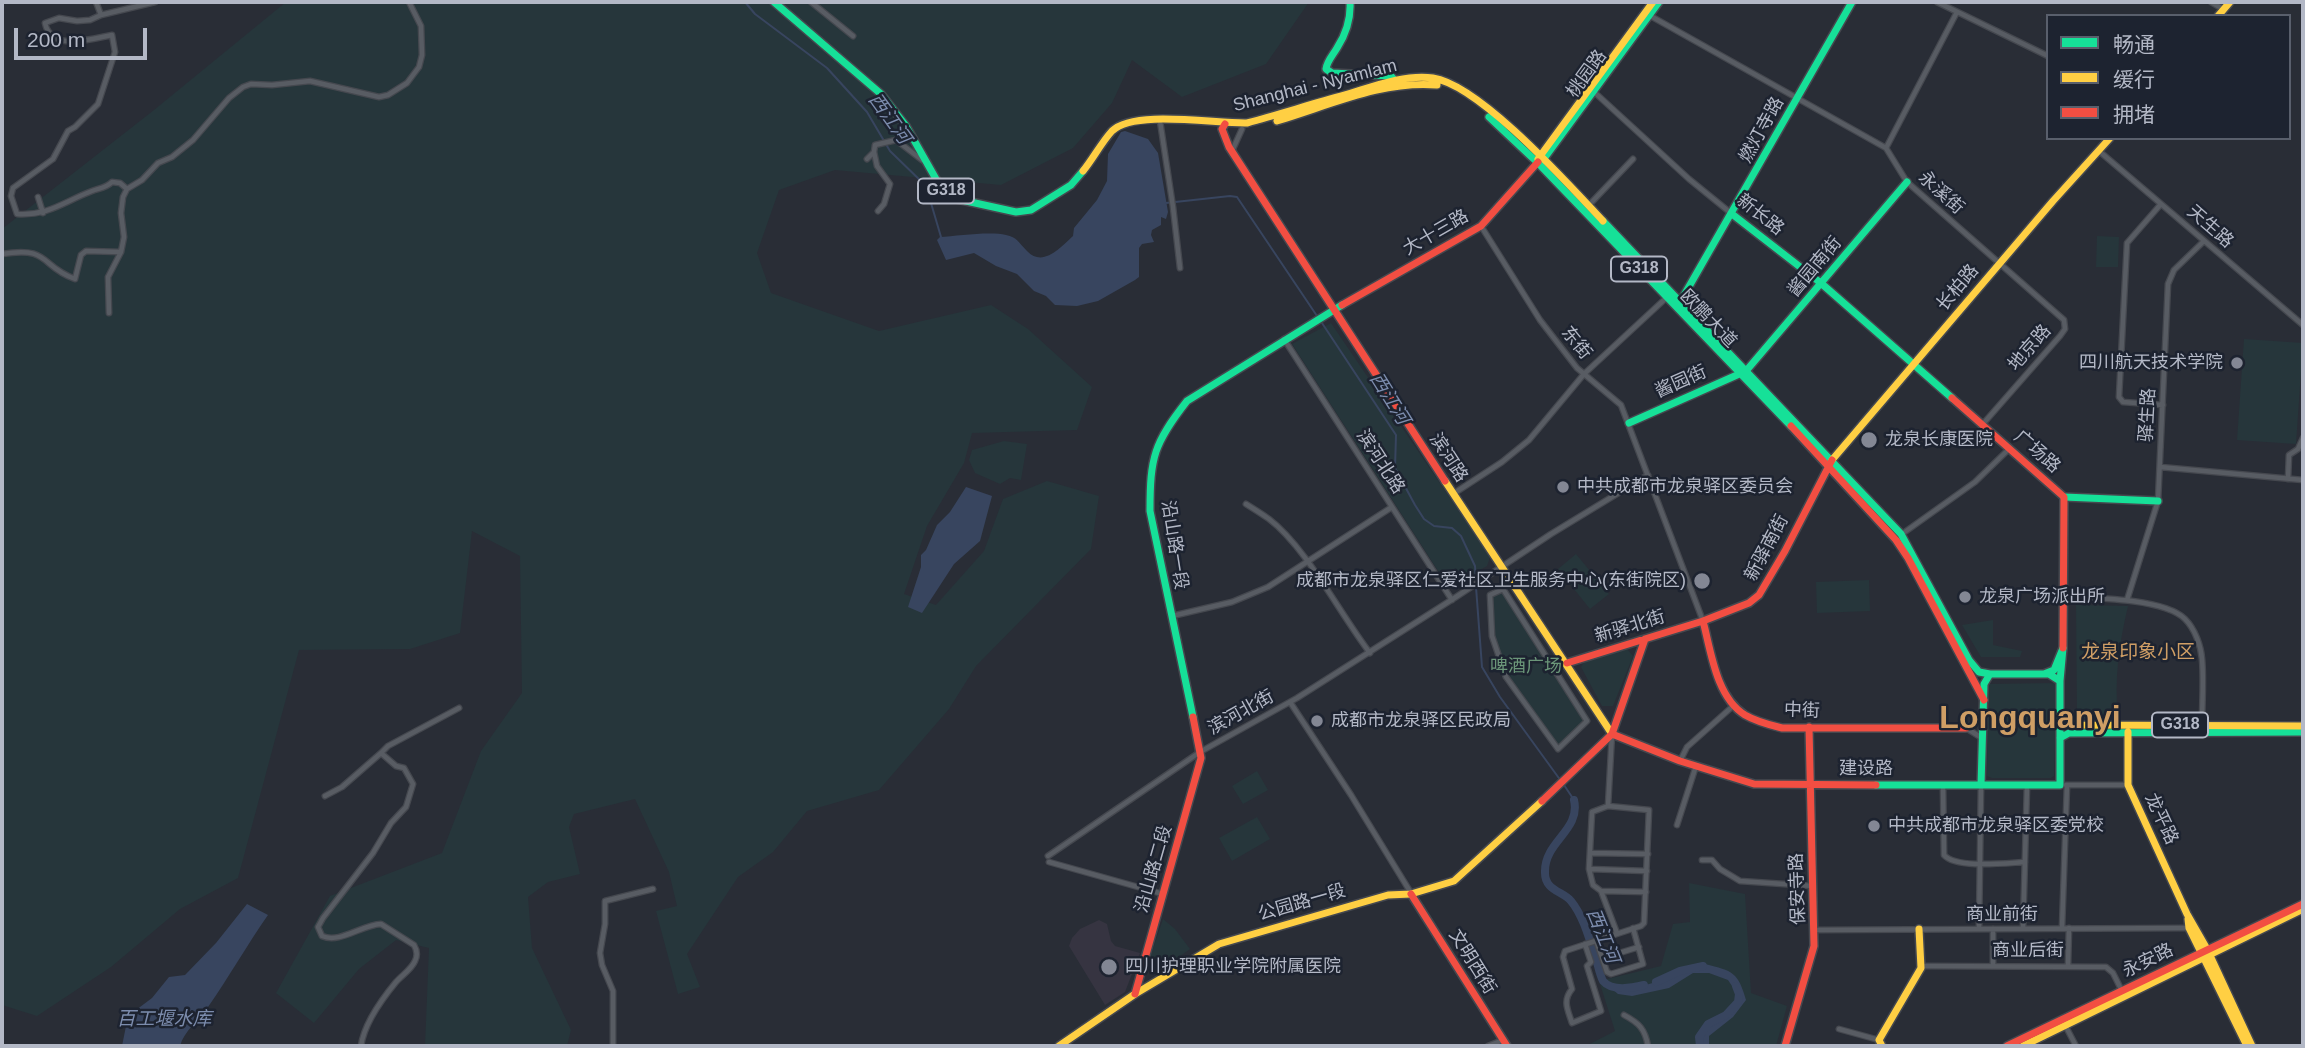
<!DOCTYPE html>
<meta charset="utf-8">
<style>
body{margin:0}
#map{position:relative;width:2305px;height:1048px;overflow:hidden;background:#292d36;font-family:Arial,"Noto Sans SC",sans-serif}
canvas{display:block}
.frame{position:absolute;inset:0;border:4px solid #b3b8c6;pointer-events:none}
.legend{position:absolute;left:2046px;top:14px;width:245px;height:126px;box-sizing:border-box;background:#1d2330;border:2px solid #595f6c;margin:0;padding:9px 12px;list-style:none;font-size:21px;color:#b3b8c6}
.legend li{display:flex;align-items:center;gap:14px;height:35px}
.legend b{width:35px;border:2px solid #595f6c}
.scale{position:absolute;left:14px;top:28px;width:133px;height:32px;box-sizing:border-box;border:4px solid #b3b8c6;border-top:0;padding-left:9px;font-size:21px;line-height:24px;white-space:nowrap;color:#b3b8c6;-webkit-text-stroke:5px #1d2330;paint-order:stroke}
</style>
<div id="map">
<canvas width="2305" height="1048"></canvas>
<div class="frame"></div>
<ul class="legend">
<li><b style="height:9px;background:#16e098"></b>畅通</li>
<li><b style="height:9px;background:#ffcf43"></b>缓行</li>
<li><b style="height:9px;background:#f24e42"></b>拥堵</li>
</ul>
<div class="scale">200 m</div>
</div>
<script>
const ctx = document.querySelector('canvas').getContext('2d');
ctx.lineJoin = 'round';
function fillPath(path, color) {
  ctx.fillStyle = color;
  ctx.fill(path, 'evenodd');
}
function trace(path, color, width, dash) {
  ctx.strokeStyle = color;
  ctx.lineWidth = width;
  ctx.lineCap = dash ? 'butt' : 'round';
  ctx.setLineDash(dash || []);
  ctx.stroke(path);
}
function write(font, color, halo, rows, align = 'center') {
  ctx.font = font + ' Arial,"Noto Sans SC",sans-serif';
  ctx.lineWidth = 5;
  ctx.setLineDash([]);
  ctx.textBaseline = 'middle';
  ctx.strokeStyle = halo;
  ctx.fillStyle = color;
  for (const [text, x, y, turn = 0] of rows) {
    ctx.save();
    ctx.translate(x, y);
    ctx.rotate((+turn || 0) * Math.PI / 180);
    ctx.textAlign = isNaN(turn) ? turn : align;
    if (halo) ctx.strokeText(text, 0, 0);
    ctx.fillText(text, 0, 0);
    ctx.restore();
  }
}
fillPath(new Path2D(`
 M1099,920L1107,924L1111,941L1115,946L1140,953L1125,992L1105,1005L1069,946L1072,938L1080,929Z`), '#363441');
fillPath(new Path2D(`
 M286,2H1309L1266,64L1182,97L1132,60L1112,103L1073,148L1001,185L835,170L779,190L757,253L771,293L879,331L991,305L1028,329L1092,387L1077,430L972,433L964,463L927,526L904,594L936,605L984,551L1003,499L1047,481L1099,496L1091,549L976,666L949,709L879,790L807,811L773,852L738,877L687,954L700,987L678,994L656,911L677,906L669,872L635,799L574,814L569,827L580,874L548,882L528,897L532,948L571,1030L567,1046H425L429,948L396,940L359,969L314,1023L276,993L330,896L442,853L481,751L522,693L520,556L472,531L460,633L410,649L299,650L238,878L180,909L111,967L37,1016L2,1005V229L154,110Z
 M2097,236L2119,237L2118,267H2096Z
 M1331,323L1490,557L1487,566L1449,588L1292,344Z
 M2244,339L2303,343L2296,444L2237,440Z
 M1004,441L1027,444L1021,480L1010,478L1000,484L975,473L969,460L972,450Z
 M1576,554L1609,594L1590,609L1558,569Z
 M1869,580L1870,611L1817,613L1816,582Z
 M1503,589L1587,721L1558,749L1506,677L1492,636L1490,595Z
 M2076,605L2128,606C2119,644 2114,680 2118,718H2077Z
 M1993,620V645L2022,651L2020,657H1981L1962,625Z
 M1627,649L1633,656L1613,706H1602L1581,667L1584,662Z
 M2057,683L2054,776L2051,778H1992L1987,776L1988,684Z
 M1257,771L1268,790L1243,804L1232,786Z
 M1257,817L1270,839L1232,861L1219,838Z
 M1689,883L1745,894L1751,993L1787,1006L1776,1046H1586L1615,1031L1599,981L1661,966L1673,924L1690,922Z
 M1163,919L1175,929L1190,949L1158,972L1149,961Z`), '#26363b');
fillPath(new Path2D(`
 M1125,131L1148,139L1158,153L1168,212L1166,219L1161,217V225L1152,230L1151,235L1154,242L1142,244L1139,248V277L1135,280L1098,301L1077,306L1055,305L1046,296L1034,291L1017,274L996,266L974,253L946,260L937,240L940,237C957,236 990,231 1006,235C1017,237 1019,243 1027,251C1043,268 1061,247 1073,236L1074,228L1097,200L1107,181L1108,154L1121,132Z
 M966,487L992,496L980,541L954,564L922,613L908,607L921,567V555L926,550L937,525L950,512Z
 M247,904L268,915C247,945 229,977 208,1007C199,1020 184,1031 180,1046H122L128,1016L152,998L169,977L185,975L216,943Z
 M1705,964C1733,971 1738,972 1746,1000L1733,1017L1709,1036V1046H1697L1696,1038L1704,1026L1721,1019L1740,998L1728,980L1709,973H1693L1669,988L1632,996L1618,994L1611,988C1643,991 1675,975 1705,964Z`), '#38455f');
trace(new Path2D(`
 M745,2L755,14L827,68L867,112L890,151L926,186L941,237
 M1166,203L1230,196L1237,197L1317,316
 M1320,320L1396,435L1395,468L1415,505L1424,519L1434,526L1452,528L1461,536L1475,566L1476,582
 M1476,587L1482,667L1500,697L1561,781
 M1564,785L1574,800`), '#38455f', 2);
trace(new Path2D(`
 M1574,800C1581,830 1545,841 1545,871C1544,891 1563,891 1571,901C1585,918 1591,946 1598,966C1599,970 1601,977 1603,981C1612,992 1632,988 1644,985
 M1656,982L1680,971L1703,966
 M1700,1046L1699,1037L1708,1024L1726,1015L1738,1002L1739,994L1736,986`), '#38455f', 8);
const street = new Path2D(`
 M96,2L101,15
 M811,2L853,36
 M1937,2L2048,56
 M2211,2L2223,9
 M1647,14L1886,148L1907,182L2064,320L2065,329L2060,336L1982,425
 M1592,90L1689,179L1732,214
 M1160,121L1173,207L1180,268
 M1886,148L1957,12
 M1232,151L1242,129
 M2099,151L2303,325
 M874,152L877,166L890,184L884,204L878,211
 M867,159L874,152L875,145L896,140L922,160
 M127,189L120,183L112,182C106,188 100,188 92,191C65,201 49,216 17,214L11,196L13,188L53,159L68,131L75,127L98,104L115,52L112,35C91,39 51,52 45,23L59,18L77,21L90,20L101,15L155,2
 M38,197L43,213
 M2161,204L2127,243L2119,397L2123,402L2163,405
 M1589,205L1633,159
 M1481,226L1540,320L1577,368L1621,405L1703,621
 M2,254C51,246 39,266 75,279L81,255L86,251L121,252L124,237L121,213L123,197L127,189L142,180L158,163L172,157L193,140L229,98L243,87L251,84L272,85L310,81L379,97L388,95L407,83L419,67L422,55L421,26L409,2
 M109,313L108,277L121,252
 M1284,339L1452,600
 M2160,467L2303,480
 M2288,479L2289,455L2298,449L2303,438
 M1453,494L1502,462L1529,440L1584,374L1665,299
 M1246,504C1254,509 1262,514 1269,519C1306,547 1340,614 1370,653
 M1902,534L1975,482L2009,449
 M1503,589L1587,721L1558,749L1506,677L1492,636L1490,595Z
 M2063,597C2093,598 2164,598 2185,619C2195,629 2201,646 2202,659C2204,680 2202,703 2202,725
 M2127,600L2158,501L2168,284L2174,270L2204,241
 M1172,616L1232,602L1268,587L1392,507
 M1290,702L1351,795L1411,893
 M1981,719L1966,728L1982,738
 M1680,761L1687,747L1733,706
 M1943,785L1944,855C1956,869 2006,863 2025,862
 M2066,785H2128
 M325,796L342,787L381,753
 M1608,806L1612,734
 M1677,825L1696,766
 M1590,853L1648,854
 M1048,856L1200,752L1297,698L1456,597L1551,534L1648,475
 M1702,860H1712L1720,869L1740,881L1813,886
 M1049,862L1163,894
 M1589,869L1647,871
 M1601,891L1646,892
 M2023,928L2027,786
 M2062,928L2067,785
 M1979,929L1981,786
 M1993,929V966
 M1815,930L2189,928
 M1596,940L1607,972L1611,974L1643,964L1633,928
 M1585,944L1591,962L1587,966L1601,1011L1572,1023C1568,1010 1562,1001 1572,989L1563,957L1565,951L1641,926L1644,923L1649,810L1608,806L1592,812L1589,869L1593,885L1601,891L1617,933
 M1603,958L1639,947
 M2068,965L2069,928
 M1921,966L2106,967L2113,973L2122,991
 M1624,1015C1639,1023 1645,1029 1648,1046
 M2065,1025L2076,1046
 M1839,1029L1879,1040
 M361,1046C364,1024 382,999 396,982C402,975 411,970 415,961C418,955 417,950 414,945L381,924C361,925 340,944 322,936L318,927L323,918L373,853L391,823L406,807L413,784L404,768L396,766L381,753L388,746L459,708
 M613,1046V991L602,965L600,953L605,924V901L653,889
 M1488,1046L1503,1040`);
const fast = new Path2D(`
 M774,2L881,94L906,126L936,179L945,191L957,199L1016,212L1031,210L1071,185L1083,171
 M1350,2C1351,19 1346,34 1337,48C1333,55 1327,61 1326,69L1332,73L1391,76L1395,81
 M1489,117L1539,164L1791,426
 M1543,160L1659,2
 M1732,214L1822,284L1952,398
 M1603,221L1901,534L1969,660L1979,672L1990,674
 M1679,304L1852,2
 M1629,423L1746,371L1907,182
 M2064,497L2158,501
 M1990,674H2049L2060,681V785H1981L1984,684Z
 M2044,674L2054,670L2063,648L2060,681
 M1193,717L1150,511C1150,457 1154,443 1187,401L1342,305
 M2060,738L2069,733L2303,732
 M1876,785H1981`);
const slow = new Path2D(`
 M2218,16L2230,2
 M1277,121C1328,106 1383,80 1437,85
 M1538,159L1653,2
 M1083,171C1093,159 1101,143 1112,131C1134,109 1216,124 1247,123C1280,114 1312,104 1345,95C1372,87 1404,74 1433,78C1480,85 1569,185 1603,221
 M1832,460L2053,201L2110,138
 M1445,481L1612,734
 M2060,715L2065,722L2080,725L2303,726
 M2128,732V785L2187,914L2207,949L2252,1046
 M2188,919L2189,928L2247,1046
 M1059,1046L1135,994L1219,944L1388,895L1411,894L1454,881L1542,801
 M1882,1046L1879,1040L1921,968L1919,929
 M2023,1046L2301,910L2302,907`);
const jam = new Path2D(`
 M1225,124L1222,129L1229,147L1445,481
 M1342,305L1481,226L1538,162
 M1952,398L2064,497L2063,648
 M1791,426L1896,540L1908,558L1984,700
 M1703,621C1711,651 1716,697 1745,715C1757,722 1770,725 1782,728H1966
 M1567,663L1703,621L1749,603L1759,595L1785,551L1832,460
 M1612,734L1680,761L1754,784L1876,785
 M1542,801L1612,734L1645,639
 M1411,894L1507,1046
 M1135,994L1201,758L1193,717
 M1785,1046L1814,946L1809,727
 M2007,1046L2303,904`);
trace(street, '#45484f', 7);
trace(fast, '#45484f', 10);
trace(slow, '#45484f', 10);
trace(jam, '#45484f', 10);
trace(street, '#585c63', 4.5);
trace(fast, '#16e098', 7);
trace(slow, '#ffcf43', 7);
trace(jam, '#f24e42', 7);
for (const [x, y, r, color] of [
 [2237,363,7,"#838794"],
 [1869,440,9,"#838794"],
 [1563,487,7,"#838794"],
 [1702,581,9,"#838794"],
 [1965,597,7,"#838794"],
 [1317,721,7,"#838794"],
 [1874,826,7,"#838794"],
 [1109,967,9,"#838794"]
]) {
  const dot = new Path2D();
  dot.arc(x, y, r, 0, 2 * Math.PI);
  ctx.fillStyle = color;
  ctx.fill(dot);
  trace(dot, '#1d2330', 2.5);
}
for (const [x, y, w] of [
 [946,191,56],
 [1639,269,56],
 [2180,725,56]
]) {
  const box = new Path2D();
  box.roundRect(x - w / 2, y - 12.5, w, 25, 5);
  ctx.fillStyle = '#1d2330';
  ctx.fill(box);
  trace(box, '#b3b8c6', 2);
}
write('bold 16px', '#b3b8c6', null, [
 ["G318",946,191],
 ["G318",1639,269],
 ["G318",2180,725]
]);
write('18px', '#b3b8c6', '#1d2330', [
 ["桃园路",1587,74,-54],
 ["Shanghai - Nyamlam",1315,86,-14],
 ["燃灯寺路",1762,130,-61],
 ["永溪街",1941,193,42],
 ["新长路",1760,215,38],
 ["天生路",2210,227,41],
 ["大十三路",1436,233,-30],
 ["酱园南街",1815,267,-50],
 ["长柏路",1958,288,-50],
 ["欧鹏大道",1708,319,46],
 ["东街",1576,343,51],
 ["地京路",2030,348,-49],
 ["酱园街",1681,382,-24],
 ["驿生路",2148,415,-87],
 ["广场路",2037,452,41],
 ["滨河路",1448,458,57],
 ["滨河北路",1380,462,57],
 ["沿山路一段",1174,545,81],
 ["新驿南街",1767,548,-62],
 ["新驿北街",1630,627,-17],
 ["中街",1802,711,2],
 ["滨河北街",1241,713,-29],
 ["建设路",1866,769],
 ["龙平路",2161,819,65],
 ["沿山路二段",1154,869,-74],
 ["保安寺路",1798,889,-92],
 ["公园路一段",1302,903,-16],
 ["商业前街",2002,915],
 ["商业后街",2028,951],
 ["永安路",2148,961,-26],
 ["文明西街",1472,962,58]
]);
write('18px', '#b3b8c6', '#1d2330', [
 ["四川航天技术学院",2223,363,"right"],
 ["龙泉长康医院",1885,440],
 ["中共成都市龙泉驿区委员会",1577,487],
 ["成都市龙泉驿区仁爱社区卫生服务中心(东街院区)",1686,581,"right"],
 ["龙泉广场派出所",1979,597],
 ["成都市龙泉驿区民政局",1331,721],
 ["中共成都市龙泉驿区委党校",1888,826],
 ["四川护理职业学院附属医院",1125,967]
], 'left');
write('18px', '#6b9679', '#1d2330', [
 ["啤酒广场",1526,667]
]);
write('italic 19px', '#7c8cad', '#1d2330', [
 ["西江河",889,119,54],
 ["西江河",1389,399,58],
 ["西江河",1602,936,68],
 ["百工堰水库",164,1020]
]);
write('19px', '#cf9e65', '#1d2330', [
 ["龙泉印象小区",2138,653]
]);
write('bold 32px', '#cf9e65', '#1d2330', [
 ["Longquanyi",2030,719]
]);
</script>
